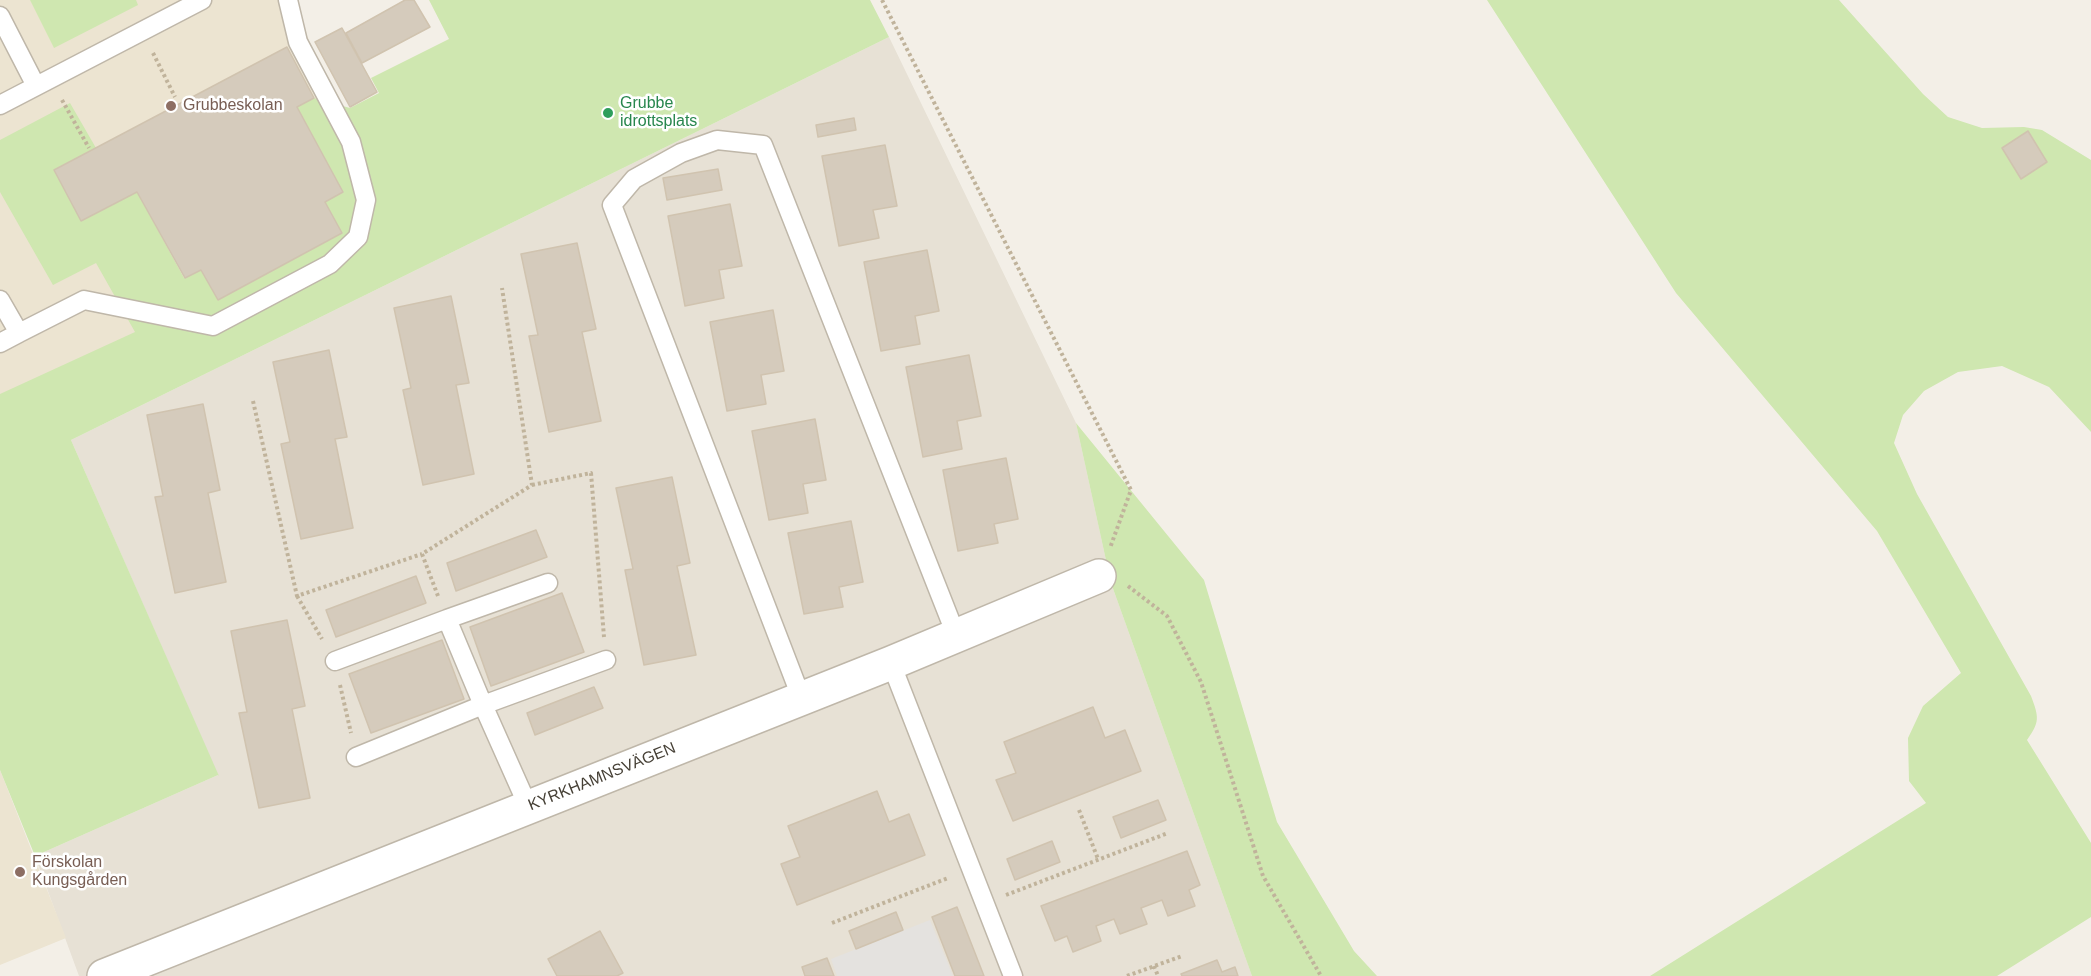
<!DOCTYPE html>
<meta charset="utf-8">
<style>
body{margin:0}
canvas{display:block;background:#f3efe7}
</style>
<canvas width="2091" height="976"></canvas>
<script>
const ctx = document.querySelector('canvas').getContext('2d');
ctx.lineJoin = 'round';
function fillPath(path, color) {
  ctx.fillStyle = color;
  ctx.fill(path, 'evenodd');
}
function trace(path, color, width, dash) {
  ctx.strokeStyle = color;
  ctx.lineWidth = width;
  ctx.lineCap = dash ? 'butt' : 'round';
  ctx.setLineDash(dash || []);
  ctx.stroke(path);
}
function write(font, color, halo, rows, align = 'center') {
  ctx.font = font + ' Helvetica,sans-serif';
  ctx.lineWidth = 5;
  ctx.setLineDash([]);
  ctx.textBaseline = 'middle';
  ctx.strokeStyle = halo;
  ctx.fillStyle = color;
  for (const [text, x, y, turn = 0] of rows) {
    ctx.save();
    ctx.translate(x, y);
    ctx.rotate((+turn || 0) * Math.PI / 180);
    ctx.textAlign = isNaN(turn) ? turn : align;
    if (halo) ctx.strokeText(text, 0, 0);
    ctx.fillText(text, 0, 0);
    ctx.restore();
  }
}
fillPath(new Path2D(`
 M889,37L1076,423L1111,583L1252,976H79L35,856L218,775L71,440Z`), '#e7e1d5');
fillPath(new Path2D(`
 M0,0H289L394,212L223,312L0,409Z
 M0,770L66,938L0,965Z`), '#ece4d1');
fillPath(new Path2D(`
 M30,0H136L138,5L54,48Z
 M429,0H870L889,37L71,440L219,776L218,775L35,856L0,770V394L135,332L96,263L53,285L0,192V140L70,103L96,148L81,221L137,192L184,278L201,270L218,300L342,233L325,202L343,192L297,107L314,98L350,108L379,93L371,78L449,39Z
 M1487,0H1839L1923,94L1948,117L1982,128L2024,127L2042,130L2091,160V432L2049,387L2002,366L1958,372L1924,391L1903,415L1894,443L1917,494L2031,696C2039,717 2040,722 2027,740L2091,843V917L1997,976H1650L1926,803L1909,781L1908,738L1923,706L1961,673L1877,531L1676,293Z
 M1076,423L1204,580L1277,822L1354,951L1377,976H1252L1111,583Z`), '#cfe7b0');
fillPath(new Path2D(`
 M930,920L953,976H837L831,959Z`), '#e4e2df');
const building = new Path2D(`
 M405,0H414L430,27L362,63L346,33Z
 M342,28L377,92L350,107L315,42Z
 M287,47L314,98L297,107L343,192L325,202L342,233L218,300L201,270L185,278L137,192L81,221L54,170Z
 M854,118L856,130L818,137L816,125Z
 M2028,131L2047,162L2021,179L2002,148Z
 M885,145L897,206L873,210L879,238L839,246L822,156Z
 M718,169L722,190L667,200L663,178Z
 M730,204L742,266L719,270L724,298L685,306L668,216Z
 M577,243L596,329L582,332L601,421L549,432L529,336L538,335L521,254Z
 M927,250L939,311L915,316L920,344L881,351L864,262Z
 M451,296L469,383L456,385L474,474L423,485L403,390L411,388L394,308Z
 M773,310L784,371L761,375L766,404L727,411L710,322Z
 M329,350L347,437L335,439L353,528L301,539L281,444L290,442L273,362Z
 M969,355L981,416L957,421L962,449L923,457L906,367Z
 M203,404L220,490L208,493L226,582L175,593L155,497L163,496L147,415Z
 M815,419L826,480L803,484L808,513L769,520L752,431Z
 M1006,458L1018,519L994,524L998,543L958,551L943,470Z
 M672,477L690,563L677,566L696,655L644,665L625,570L633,569L616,488Z
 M851,521L863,582L839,587L843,607L804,614L788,533Z
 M536,530L547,557L456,591L447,563Z
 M416,576L426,603L336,637L326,610Z
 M562,593L584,652L491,686L470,627Z
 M287,620L305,706L292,709L310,798L259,808L239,713L247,712L231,631Z
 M442,640L464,699L371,733L349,674Z
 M594,687L603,708L535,735L527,713Z
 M1093,707L1105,738L1125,730L1141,771L1013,821L996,780L1016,773L1004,742Z
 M877,791L889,822L909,814L925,855L797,905L781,864L800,857L788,826Z
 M1158,800L1166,820L1121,838L1113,817Z
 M1052,841L1060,862L1015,880L1007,859Z
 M1187,851L1200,885L1189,890L1195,906L1168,916L1162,900L1141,908L1147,924L1120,934L1114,919L1096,926L1101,941L1073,952L1067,936L1055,941L1041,906Z
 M957,907L984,976H955L932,917Z
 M896,912L903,930L856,949L849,931Z
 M600,931L623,973L617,976H557L548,959Z
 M827,958L834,976H805L802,967Z
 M1217,960L1222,972L1235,967L1238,976H1182L1181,974Z`);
fillPath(building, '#d5cbbc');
trace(building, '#d0c3af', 1.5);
const lane = new Path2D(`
 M0,16L36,86
 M0,105L202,0
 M0,300L19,333L0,343
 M19,333L84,300L213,326L330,264L358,237L366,200L351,142L298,42L288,0
 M447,619L548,583
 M335,661L447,619L483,705L606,660
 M891,663L1013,976
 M801,697L612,205L634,179L681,153L717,140L763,145L956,635
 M356,757L483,705L528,806`);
const street = new Path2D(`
 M104,976L891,663L1099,576`);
trace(lane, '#bfb7a9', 21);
trace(street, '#bfb7a9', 36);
trace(new Path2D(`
 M882,0L1131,490L1110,548
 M153,53L175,97
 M62,100L89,148
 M253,401L297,596L422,554
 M532,485L591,473L604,637
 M1128,586L1167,616L1201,682L1263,876L1321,976
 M297,596L322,639
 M438,596L422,554L532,485L502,288
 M340,685L351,733
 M1079,810L1098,859
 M1006,895L1168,833
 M832,923L948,878
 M1154,966L1158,976
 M1127,976L1182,956`), '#c0b39b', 4, [3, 3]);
trace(lane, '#fff', 18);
trace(street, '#fff', 33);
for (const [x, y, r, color] of [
 [171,106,6,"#8d6e63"],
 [608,113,6,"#2e9e5b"],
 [20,872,6,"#8d6e63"]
]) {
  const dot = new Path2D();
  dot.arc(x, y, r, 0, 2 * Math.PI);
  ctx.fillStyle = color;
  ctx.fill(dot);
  trace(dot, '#fff', 2);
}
write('16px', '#27864d', '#fff', [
 ["Grubbe",620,104],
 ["idrottsplats",620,122]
], 'left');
write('16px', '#785e54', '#fff', [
 ["Grubbeskolan",183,106],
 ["Förskolan",32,863],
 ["Kungsgården",32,881]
], 'left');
write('16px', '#464036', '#fff', [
 ["KYRKHAMNSVÄGEN",602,777,-22]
]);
</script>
